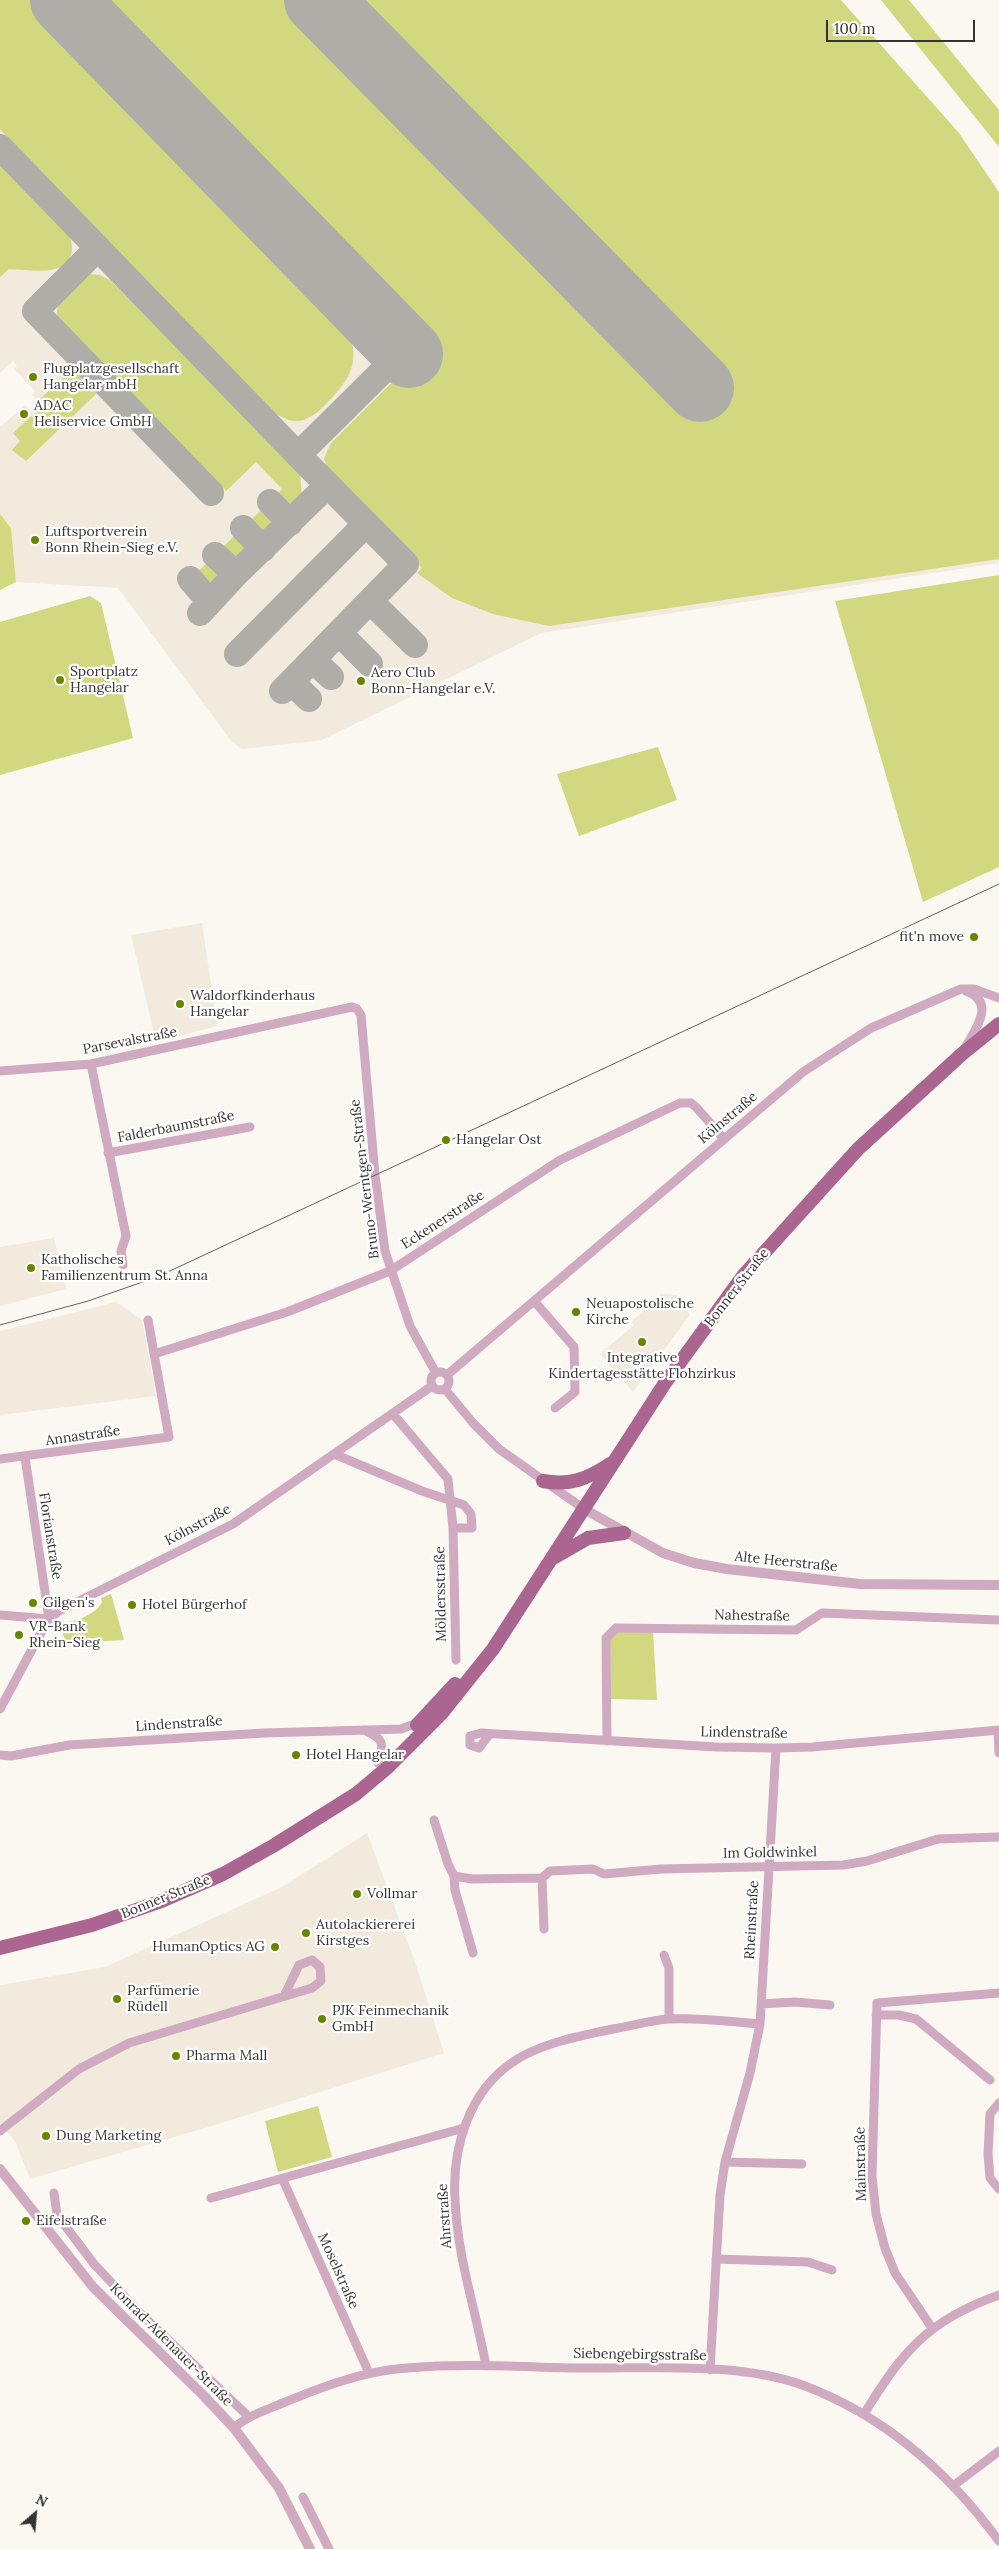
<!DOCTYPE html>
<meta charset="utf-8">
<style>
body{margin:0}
#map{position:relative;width:999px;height:2549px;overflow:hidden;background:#fbf8f1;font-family:Lora,serif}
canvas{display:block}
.north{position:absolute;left:10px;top:2489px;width:50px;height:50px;-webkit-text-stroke:4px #fff;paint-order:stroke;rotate:27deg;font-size:14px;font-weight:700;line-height:20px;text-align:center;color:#353432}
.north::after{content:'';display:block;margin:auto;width:18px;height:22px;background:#353432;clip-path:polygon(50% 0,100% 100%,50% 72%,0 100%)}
.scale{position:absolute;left:826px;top:20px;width:149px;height:22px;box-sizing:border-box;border:2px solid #353432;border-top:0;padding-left:6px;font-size:15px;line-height:18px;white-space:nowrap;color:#353432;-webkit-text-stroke:4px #fff;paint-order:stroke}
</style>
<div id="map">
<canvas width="999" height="2549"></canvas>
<div class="north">N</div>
<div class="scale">100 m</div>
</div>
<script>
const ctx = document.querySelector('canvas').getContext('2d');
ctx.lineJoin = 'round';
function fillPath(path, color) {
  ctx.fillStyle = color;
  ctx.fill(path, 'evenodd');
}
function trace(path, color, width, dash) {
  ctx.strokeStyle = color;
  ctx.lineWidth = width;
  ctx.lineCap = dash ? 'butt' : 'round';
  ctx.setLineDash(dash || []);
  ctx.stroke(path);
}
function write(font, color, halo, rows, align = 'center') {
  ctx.font = font + ' Lora,serif';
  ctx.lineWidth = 4.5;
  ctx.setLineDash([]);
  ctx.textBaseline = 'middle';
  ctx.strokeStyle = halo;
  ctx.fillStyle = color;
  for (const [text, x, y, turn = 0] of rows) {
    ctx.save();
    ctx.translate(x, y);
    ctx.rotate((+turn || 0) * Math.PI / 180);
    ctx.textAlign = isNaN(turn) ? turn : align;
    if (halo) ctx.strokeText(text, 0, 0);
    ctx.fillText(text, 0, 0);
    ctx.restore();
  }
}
fillPath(new Path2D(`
 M0,0H836L999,198V563L541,633L322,740L242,749L232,742L118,588L16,582L11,528L0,514V427L25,405L34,414L42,406L32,395L35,391L14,369L17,366L13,361L0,373Z
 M202,923L217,1026L156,1042L131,935Z
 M54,1238L66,1289L0,1306V1247Z
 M661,1294L677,1295L690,1315L633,1392L600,1354L634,1325L631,1322Z
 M116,1302L142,1320L156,1396L0,1415V1331Z
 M367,1833L415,1962L444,2053L215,2125L30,2179L15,2141L0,2125V1985L105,1967L282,1887Z`), '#f1eadd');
fillPath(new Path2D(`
 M0,0H36L345,320C361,360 354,376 325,405C317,413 308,421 295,421C289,421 280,416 274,413L0,129Z
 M98,0H841L959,133L999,192V559L549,626L493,614L452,598L417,573L422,568L329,473L324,458L331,443L431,344Z
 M881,0H909L999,110V147Z
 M0,164L70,236C82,280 35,270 9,269L0,277Z
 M90,274L100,275L110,280L300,472L302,499L287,514L278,503L277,494L282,489L256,462L226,491L61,326C47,303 72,286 90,274Z
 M74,367L98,392L26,461L12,450L20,441L13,433L42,406L38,401Z
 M262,509L270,513L277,524L260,540L250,528V521Z
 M0,514L11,528L16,582L0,590Z
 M235,535H242L252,546L233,566L219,551Z
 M208,562H213L223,576L206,592L195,579V574Z
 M999,575V867L923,902L835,601Z
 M90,596L101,603L133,738L0,775V622Z
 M658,747L677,800L579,836L557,774Z
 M111,1594L124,1640L73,1643L68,1647L61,1630L65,1622C76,1623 98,1612 102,1602L101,1598Z
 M618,1630L653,1631L657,1700L611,1699L610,1638Z
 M318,2106L332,2157L278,2172L265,2121Z`), '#d2d87f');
trace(new Path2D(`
 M0,147L298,455L405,349
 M98,248L35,311L211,493
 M270,502L290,523
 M243,528L263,549
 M215,555L236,574
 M190,579L210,602
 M370,601L415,645
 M200,613L236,574L328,485
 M339,633L370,664
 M237,654L366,524
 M313,660L331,677
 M291,682L309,699
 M282,691L406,564L298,455`), '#afada8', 26);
trace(new Path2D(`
 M64,0L409,354
 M318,0L700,388`), '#afada8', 68);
trace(new Path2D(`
 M965,1048C975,1030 997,1002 966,991
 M91,1064L126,1236L121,1251L123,1265
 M0,1071L91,1064L352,1007L357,1009L361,1015L375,1175L385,1251L410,1326L436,1373
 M108,1153L250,1127
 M535,1302L574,1347L575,1392L555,1408
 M154,1354L287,1312L390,1271L560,1160L680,1103H691L696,1107L724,1139
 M431 1381a9 9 0 1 1 18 0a9 9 0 1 1-18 0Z
 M447,1375L803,1072L871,1028L961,989H974L999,998
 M445,1389L473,1423L499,1449L584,1509
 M393,1414L448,1479L453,1528L456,1660
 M334,1454L422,1491L464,1505L471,1514L472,1528H453
 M25,1457L49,1619
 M0,1459L169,1437L148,1320
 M0,1615L49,1619
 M0,1709L43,1629L49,1619L59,1611L233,1524L432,1386
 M364,1730C383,1739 385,1742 378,1763
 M998,1730L999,1753
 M489,1735L479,1748L470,1745V1736L481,1733L717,1747L776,1748L812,1747L999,1730
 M607,1741L606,1638L616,1628L796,1630L822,1613L999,1620
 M0,1755L11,1756L69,1745L264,1733L401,1729L420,1722
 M434,1820L448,1864L454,1876
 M542,1878L544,1929
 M473,1953L455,1890L454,1876L472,1879L542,1878L550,1871L593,1869L604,1874L661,1869L843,1865L867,1861L938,1839L999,1837
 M664,1955L669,1968V2019
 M761,2004L795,2002L830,2005
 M876,2015H899L916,2019L990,2080
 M999,2103L990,2114L988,2154L990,2178L999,2189
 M0,2131L79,2069L129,2043L312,1988L321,1981L320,1967L312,1960L299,1965L284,1996
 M725,2162L802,2164
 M283,2180L369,2373
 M54,2193L57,2215L94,2264L138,2311L249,2417
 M211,2198L464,2128
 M716,2259L808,2262L832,2270
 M932,2328L895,2273L885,2248L876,2214L872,2176L877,2003L999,1993
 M486,2366C476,2311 457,2256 455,2199C452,2148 469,2091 513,2062C538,2044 583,2035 613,2029C632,2026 651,2020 669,2019C699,2017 731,2022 760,2024
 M710,2370L720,2195L725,2162L750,2073L760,2024L776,1748
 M864,2414C902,2352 928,2320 999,2295
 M234,2428C246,2417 263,2411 278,2405C319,2388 362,2371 407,2368C464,2363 522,2367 579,2368C649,2369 739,2361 805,2386C884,2416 949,2473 999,2541
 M953,2486L999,2451
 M303,2497L329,2549`), '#d0aac0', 9);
trace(new Path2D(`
 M584,1509L663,1553L694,1563L727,1569L860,1584L999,1585
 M0,2169L93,2287L204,2396L234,2428L279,2488L310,2549`), '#d0aac0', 10);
trace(new Path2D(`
 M543,1481C570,1486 587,1479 610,1464
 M555,1557L588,1538L624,1533
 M417,1725L455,1684
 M0,1948L92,1925L159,1902L223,1874L273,1846L356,1794L387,1768L442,1713L493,1649L665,1383L743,1276L858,1149L962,1054L999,1024`), '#aa6690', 14);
trace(new Path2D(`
 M0,1325L88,1301L157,1277L999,884`), '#63625e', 1);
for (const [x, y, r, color] of [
 [33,377,5,"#678600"],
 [24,414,5,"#678600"],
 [35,540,5,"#678600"],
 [60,680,5,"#678600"],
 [361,681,5,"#678600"],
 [974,937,5,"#678600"],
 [180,1004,5,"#678600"],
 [446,1140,5,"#678600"],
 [31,1268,5,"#678600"],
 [576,1312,5,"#678600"],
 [642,1342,5,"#678600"],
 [33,1603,5,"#678600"],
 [132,1605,5,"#678600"],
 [19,1635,5,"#678600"],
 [296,1755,5,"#678600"],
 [357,1894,5,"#678600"],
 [306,1933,5,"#678600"],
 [275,1947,5,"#678600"],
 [117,1999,5,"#678600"],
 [322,2019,5,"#678600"],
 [176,2056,5,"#678600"],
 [46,2136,5,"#678600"],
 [26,2221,5,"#678600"]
]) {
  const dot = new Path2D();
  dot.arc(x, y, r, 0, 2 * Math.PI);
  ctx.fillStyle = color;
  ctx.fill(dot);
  trace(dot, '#fff', 2);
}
write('14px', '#353432', '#fff', [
 ["Flugplatzgesellschaft",43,369],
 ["Hangelar mbH",43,385],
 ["ADAC",34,406],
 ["Heliservice GmbH",34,422],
 ["Luftsportverein",45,532],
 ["Bonn Rhein-Sieg e.V.",45,548],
 ["Sportplatz",70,672],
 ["Hangelar",70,688],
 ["Aero Club",371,673],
 ["Bonn-Hangelar e.V.",371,689],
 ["fit'n move",964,937,"right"],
 ["Waldorfkinderhaus",190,996],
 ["Hangelar",190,1012],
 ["Hangelar Ost",456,1140],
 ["Katholisches",41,1260],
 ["Familienzentrum St. Anna",41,1276],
 ["Neuapostolische",586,1304],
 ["Kirche",586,1320],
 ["Integrative",642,1358,"center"],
 ["Kindertagesstätte Flohzirkus",642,1374,"center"],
 ["Gilgen's",43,1603],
 ["Hotel Bürgerhof",142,1605],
 ["VR-Bank",29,1627],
 ["Rhein-Sieg",29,1643],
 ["Hotel Hangelar",306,1755],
 ["Vollmar",367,1894],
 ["Autolackiererei",316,1925],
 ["Kirstges",316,1941],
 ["HumanOptics AG",265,1947,"right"],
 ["Parfümerie",127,1991],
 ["Rüdell",127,2007],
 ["PJK Feinmechanik",332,2011],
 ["GmbH",332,2027],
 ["Pharma Mall",186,2056],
 ["Dung Marketing",56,2136],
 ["Eifelstraße",36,2221]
], 'left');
write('14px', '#353432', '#fff', [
 ["Parsevalstraße",130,1041,-11],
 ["Kölnstraße",728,1118,-40],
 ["Falderbaumstraße",176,1127,-11],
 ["Bruno-Werntgen-Straße",365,1179,-97],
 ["Eckenerstraße",443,1220,-33],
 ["Bonner Straße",737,1288,-52],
 ["Annastraße",83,1436,-8],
 ["Kölnstraße",198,1525,-28],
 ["Florianstraße",50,1536,81],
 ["Alte Heerstraße",786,1562,6],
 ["Möldersstraße",441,1594,-91],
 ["Nahestraße",752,1616,1],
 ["Lindenstraße",179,1724,-4],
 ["Lindenstraße",744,1733,1],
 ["Im Goldwinkel",770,1853,-1],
 ["Bonner Straße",166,1897,-22],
 ["Rheinstraße",752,1920,-87],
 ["Mainstraße",861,2164,-91],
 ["Ahrstraße",445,2216,-94],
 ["Moselstraße",338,2271,66],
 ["Konrad-Adenauer-Straße",171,2345,45],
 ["Siebengebirgsstraße",640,2355,1]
]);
</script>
